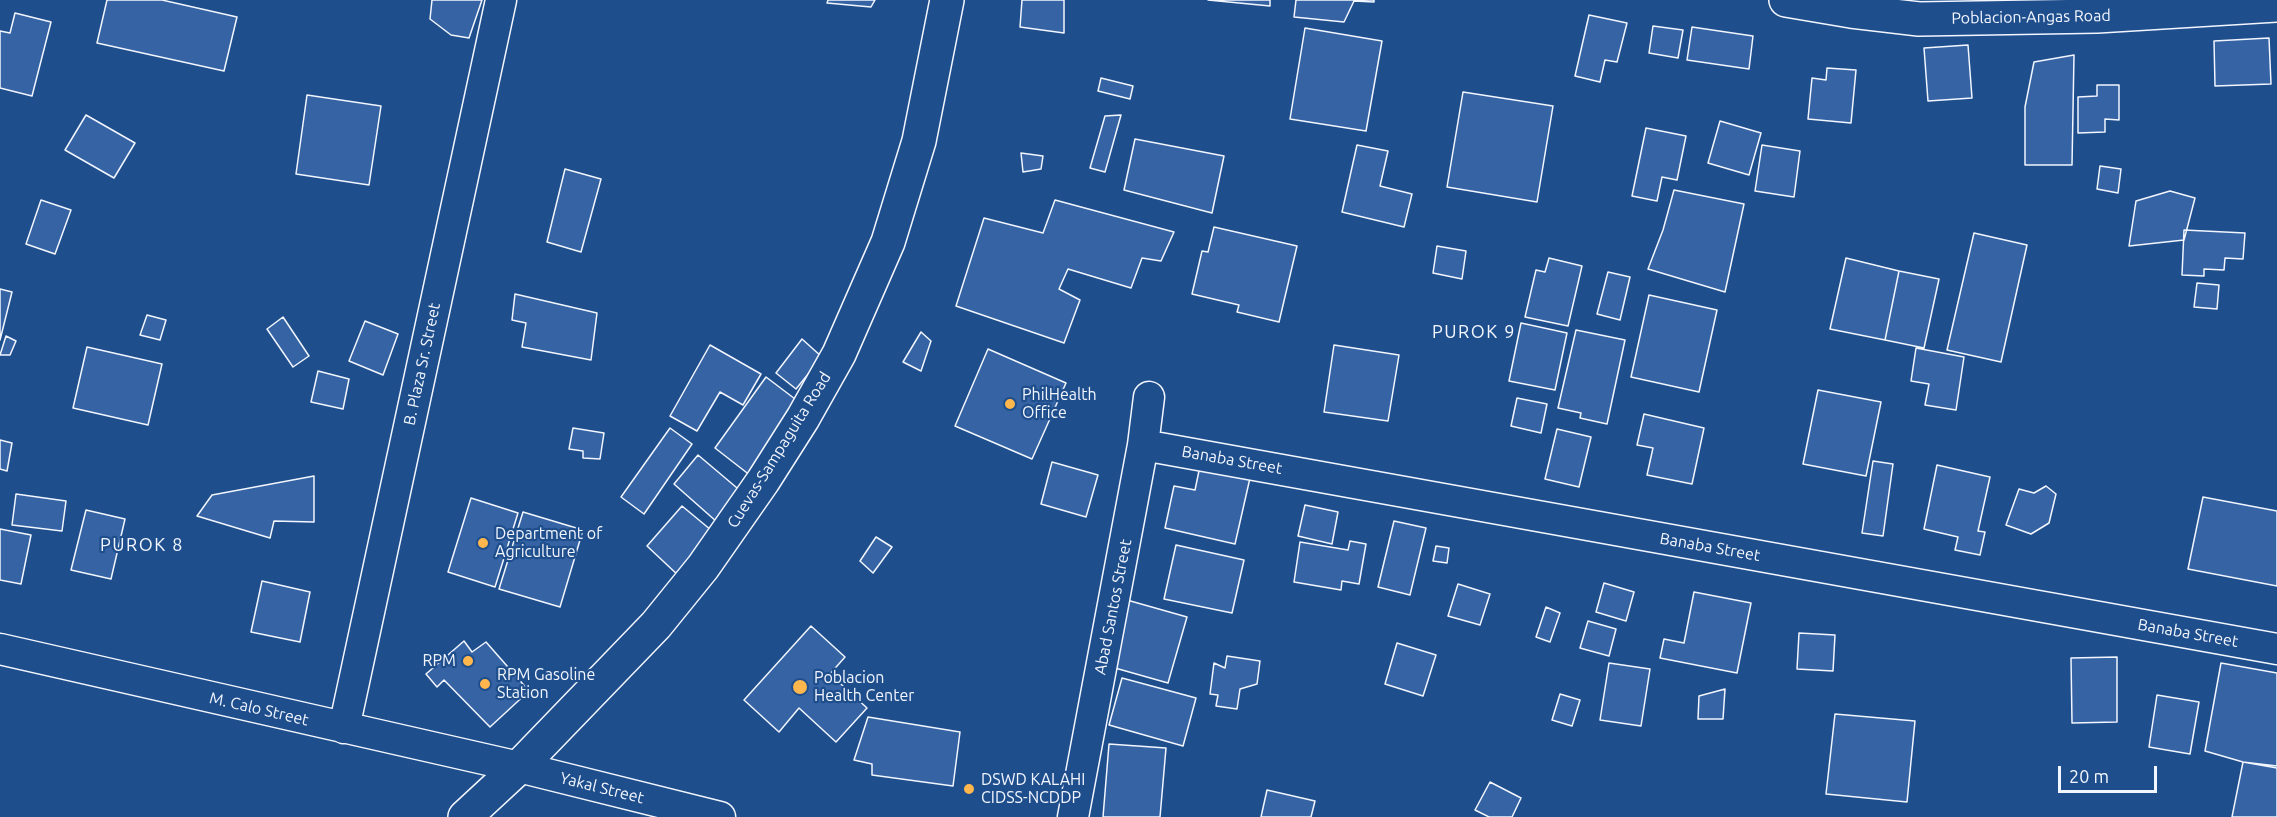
<!DOCTYPE html>
<style>
body{margin:0}
#map{position:relative;width:2277px;height:817px;overflow:hidden;background:#1f4e8c;font-family:Ubuntu,sans-serif}
canvas{display:block}
.scale{position:absolute;left:2058px;top:766px;width:99px;height:27px;box-sizing:border-box;border:3px solid #f2f6ff;border-top:0;padding-left:8px;font-size:18px;line-height:21px;white-space:nowrap;color:#f2f6ff;-webkit-text-stroke:4px #1f4e8c;paint-order:stroke}
</style>
<div id="map">
<canvas width="2277" height="817"></canvas>
<div class="scale">20 m</div>
</div>
<script>
const ctx = document.querySelector('canvas').getContext('2d');
ctx.lineJoin = 'round';
function fillPath(path, color) {
  ctx.fillStyle = color;
  ctx.fill(path, 'evenodd');
}
function trace(path, color, width, dash) {
  ctx.strokeStyle = color;
  ctx.lineWidth = width;
  ctx.lineCap = dash ? 'butt' : 'round';
  ctx.setLineDash(dash || []);
  ctx.stroke(path);
}
function write(font, color, halo, rows, align = 'center') {
  ctx.font = font + ' Ubuntu,sans-serif';
  ctx.lineWidth = 4.5;
  ctx.setLineDash([]);
  ctx.textBaseline = 'middle';
  ctx.strokeStyle = halo;
  ctx.fillStyle = color;
  for (const [text, x, y, turn = 0] of rows) {
    ctx.save();
    ctx.translate(x, y);
    ctx.rotate((+turn || 0) * Math.PI / 180);
    ctx.textAlign = isNaN(turn) ? turn : align;
    if (halo) ctx.strokeText(text, 0, 0);
    ctx.fillText(text, 0, 0);
    ctx.restore();
  }
}
const building = new Path2D(`
 M107,0H162L237,17L224,71L97,43Z
 M432,0H482L469,38L451,35L430,19Z
 M828,0H875L871,7L827,3Z
 M1022,0H1064V33L1020,27Z
 M1208,0H1270V6Z
 M1296,0H1374V2L1354,1L1344,22L1294,17Z
 M15,13L51,22L32,96L0,88V31L10,33Z
 M1589,15L1627,23L1617,62L1605,60L1600,82L1575,76Z
 M1653,26L1683,30L1678,58L1649,53Z
 M1692,27L1753,36L1749,69L1687,60Z
 M1305,28L1382,41L1366,131L1290,119Z
 M2269,38L2271,84L2215,86L2214,41Z
 M1968,45L1972,98L1928,101L1924,48Z
 M2074,55L2072,165H2025V107L2034,62Z
 M1827,68L1856,70L1851,123L1808,119L1812,78L1826,80Z
 M1101,78L1133,86L1130,99L1098,91Z
 M2097,85H2119V120L2105,119V132L2078,133V97L2097,96Z
 M1463,92L1553,106L1537,202L1447,187Z
 M307,95L381,106L369,185L296,174Z
 M86,115L135,143L114,178L65,150Z
 M1121,115L1105,172L1090,168L1105,116Z
 M1720,121L1761,133L1749,175L1708,163Z
 M1646,128L1686,136L1677,180L1662,177L1657,201L1632,196Z
 M1135,139L1224,156L1212,213L1124,190Z
 M1357,145L1388,151L1380,186L1412,194L1404,227L1342,212Z
 M1762,145L1800,151L1794,197L1755,191Z
 M1021,153L1043,156L1041,169L1023,172Z
 M2100,166L2121,169L2118,193L2097,189Z
 M565,169L601,179L581,252L547,242Z
 M1674,190L1744,204L1725,292L1648,269L1663,230Z
 M2170,191L2195,198L2184,240L2129,246L2136,201Z
 M41,200L71,210L55,254L26,244Z
 M1055,200L1174,232L1161,261L1142,258L1131,288L1068,269L1059,289L1080,300L1064,343L956,306L984,218L1043,233Z
 M1214,227L1297,246L1279,322L1237,312L1239,305L1192,294L1202,251L1208,252Z
 M2184,230L2245,233L2243,259L2225,258L2224,270L2204,269V276L2182,275Z
 M1974,233L2027,245L2001,362L1947,350Z
 M1437,246L1466,251L1462,279L1433,273Z
 M1549,258L1582,266L1568,326L1525,317L1536,270L1545,272Z
 M1846,258L1899,271L1885,340L1830,329Z
 M1899,271L1939,279L1924,348L1885,340Z
 M1608,272L1630,277L1620,320L1597,314Z
 M2197,283L2219,285L2217,309L2194,307Z
 M0,289L12,292L0,340Z
 M515,294L597,313L591,360L522,347L526,323L512,320Z
 M1649,295L1717,310L1699,392L1631,377Z
 M147,315L166,320L160,340L140,335Z
 M283,317L309,356L293,367L267,329Z
 M365,321L398,334L383,375L349,361Z
 M1521,323L1567,333L1555,390L1509,381Z
 M1576,330L1625,340L1607,424L1580,418L1581,413L1558,408Z
 M921,332L931,341L921,371L903,362Z
 M6,336L16,341L10,355H0Z
 M802,339L822,357L796,389L776,373Z
 M710,345L761,374L743,405L720,392L697,431L670,416Z
 M1334,345L1399,355L1388,421L1324,412Z
 M87,347L162,364L148,425L73,408Z
 M1916,348L1964,357L1956,410L1925,405L1929,384L1911,381Z
 M988,349L1066,383L1032,459L955,426Z
 M318,371L349,379L343,409L311,402Z
 M766,377L803,405L751,476L715,448Z
 M1818,390L1881,402L1866,476L1803,464Z
 M1517,398L1547,404L1541,433L1511,426Z
 M1644,414L1704,428L1692,484L1647,475L1653,448L1637,445Z
 M573,428L604,433L600,459L583,458V451L569,449Z
 M670,428L692,444L644,514L621,497Z
 M1557,429L1591,437L1579,487L1545,479Z
 M0,440L12,443L7,471L0,469Z
 M698,455L743,493L717,522L674,484Z
 M1873,461L1893,464L1883,536L1862,533Z
 M1052,462L1098,475L1086,517L1041,504Z
 M1937,465L1990,477L1978,531L1985,532L1980,555L1955,550L1958,537L1924,529Z
 M1200,466L1250,478L1235,544L1165,528L1174,486L1195,490Z
 M314,476V522L274,521L270,538L197,516L212,495Z
 M2046,486L2056,494L2049,523L2031,534L2006,525L2019,489L2034,493Z
 M16,494L66,501L62,531L12,525Z
 M2203,497L2277,511V586L2188,569Z
 M471,498L518,513L495,587L448,572Z
 M1305,505L1338,512L1332,544L1298,536Z
 M682,506L717,535L680,577L647,546Z
 M86,510L125,519L111,579L71,570Z
 M523,512L583,530L560,607L499,589Z
 M1394,521L1426,528L1410,595L1378,587Z
 M0,529L31,535L21,584L0,580Z
 M876,537L892,547L873,573L860,561Z
 M1350,541L1366,544L1359,584L1342,581L1341,590L1294,582L1300,542L1348,550Z
 M1176,545L1244,560L1232,613L1164,599Z
 M1436,546L1449,548L1447,563L1433,561Z
 M262,581L310,592L300,642L251,632Z
 M1604,583L1634,592L1626,621L1596,612Z
 M1458,584L1490,594L1480,625L1448,616Z
 M1694,592L1751,603L1737,673L1660,658L1664,639L1684,643Z
 M1127,600L1187,617L1168,683L1108,666Z
 M1546,607L1560,613L1550,642L1536,637Z
 M1588,621L1616,629L1609,656L1580,648Z
 M811,626L845,657L830,674L867,708L836,742L799,708L779,732L744,700Z
 M1799,633L1835,635L1833,671L1797,669Z
 M464,641L472,652L486,642L529,691L490,727L444,680L437,687L426,674Z
 M1397,643L1436,655L1423,696L1385,684Z
 M1227,656L1260,661L1257,684L1240,689L1237,709L1216,706L1218,695L1210,694L1214,663L1225,668Z
 M2117,657V722L2072,723L2071,658Z
 M1609,663L1650,669L1641,726L1600,720Z
 M2221,663L2277,673V766L2243,762L2205,751Z
 M1122,678L1196,698L1183,746L1109,725Z
 M1725,689L1723,719H1698L1699,696Z
 M1560,694L1580,700L1572,726L1552,720Z
 M2157,695L2199,702L2190,754L2149,747Z
 M1835,714L1915,721L1907,802L1826,794Z
 M868,717L960,732L953,786L872,775V764L854,760Z
 M1109,744L1166,748L1160,817H1103Z
 M2243,762L2277,768V817H2232Z
 M1490,782L1521,798L1512,817H1489L1475,810Z
 M1267,790L1315,801L1311,817H1261Z`);
fillPath(building, '#3563a3');
trace(building, '#f2f6ff', 1.5);
const street = new Path2D(`
 M1143,445L2277,649
 M0,649L519,767L720,817
 M344,728L501,0
 M1073,817L1143,445L1149,397`);
const secondary = new Path2D(`
 M1786,0L1851,11L1919,19L2097,16L2277,5`);
const primary = new Path2D(`
 M465,817L519,767L656,625L703,567L763,481L803,418L839,354L888,242L919,141L947,0`);
trace(street, '#f2f6ff', 33);
trace(secondary, '#f2f6ff', 36);
trace(primary, '#f2f6ff', 36);
trace(street, '#1f4e8c', 30);
trace(secondary, '#1f4e8c', 33);
trace(primary, '#1f4e8c', 33);
for (const [x, y, r, color] of [
 [1010,404,6,"#ffb74d"],
 [483,543,6,"#ffb74d"],
 [468,661,6,"#ffb74d"],
 [485,684,6,"#ffb74d"],
 [800,687,8,"#ffb74d"],
 [969,789,6,"#ffb74d"]
]) {
  const dot = new Path2D();
  dot.arc(x, y, r, 0, 2 * Math.PI);
  ctx.fillStyle = color;
  ctx.fill(dot);
  trace(dot, '#1f4e8c', 2);
}
write('16px', '#f2f6ff', '#1f4e8c', [
 ["Poblacion-Angas Road",2031,17,-1],
 ["B. Plaza Sr. Street",422,364,-78],
 ["Cuevas-Sampaguita Road",779,450,-58],
 ["Banaba Street",1232,460,10],
 ["Banaba Street",1710,547,10],
 ["Abad Santos Street",1113,607,-79],
 ["Banaba Street",2188,633,10],
 ["M. Calo Street",259,709,13],
 ["Yakal Street",602,788,14]
]);
write('16px', '#f2f6ff', '#1f4e8c', [
 ["PhilHealth",1022,395],
 ["Office",1022,413],
 ["Department of",495,534],
 ["Agriculture",495,552],
 ["RPM",456,661,"right"],
 ["RPM Gasoline",497,675],
 ["Station",497,693],
 ["Poblacion",814,678],
 ["Health Center",814,696],
 ["DSWD KALAHI",981,780],
 ["CIDSS-NCDDP",981,798]
], 'left');
ctx.letterSpacing = '1.5px';
write('18px', '#f2f6ff', '#1f4e8c', [
 ["PUROK 9",1474,332],
 ["PUROK 8",142,545]
]);
ctx.letterSpacing = '0px';
</script>
